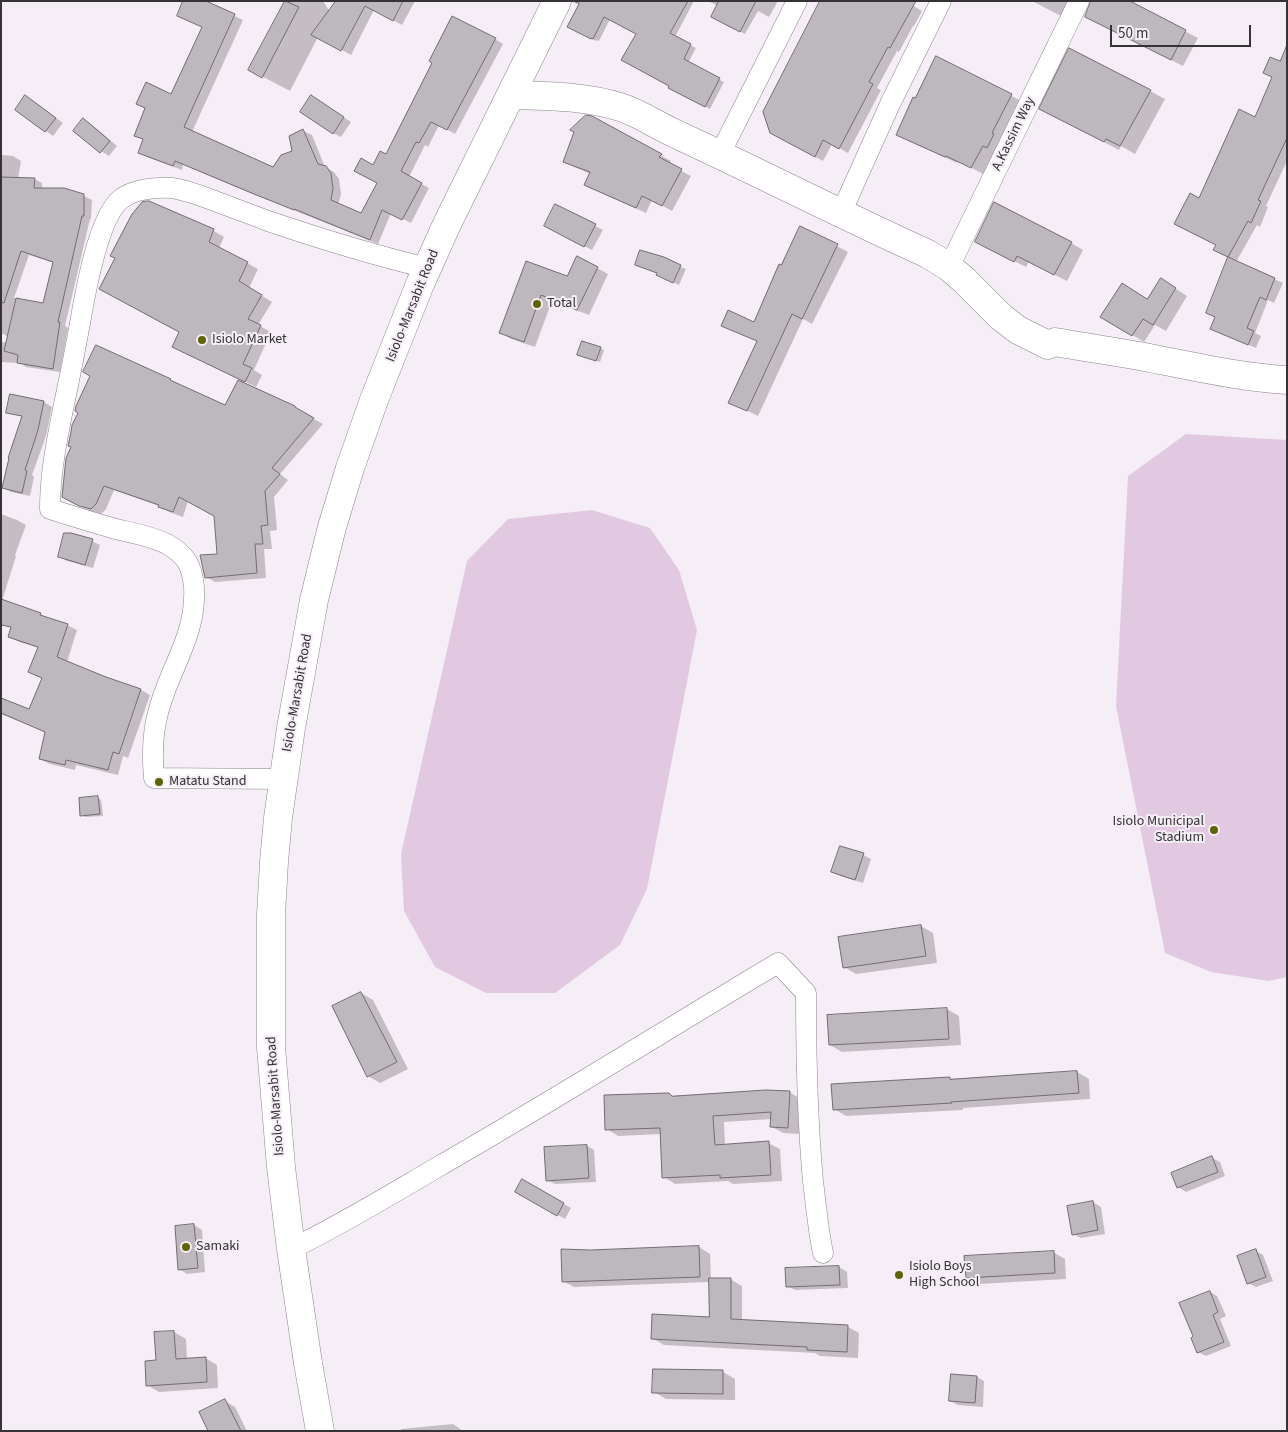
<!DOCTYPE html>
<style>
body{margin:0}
#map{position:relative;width:1288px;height:1432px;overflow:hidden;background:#f5eef6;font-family:"Source Sans 3",sans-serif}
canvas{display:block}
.frame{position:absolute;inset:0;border:2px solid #353336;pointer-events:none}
.scale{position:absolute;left:1110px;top:25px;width:141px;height:22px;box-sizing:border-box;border:2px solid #353336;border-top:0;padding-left:6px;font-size:15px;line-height:18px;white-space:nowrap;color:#353336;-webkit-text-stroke:4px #f5eef6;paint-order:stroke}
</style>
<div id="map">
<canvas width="1288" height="1432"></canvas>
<div class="frame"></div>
<div class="scale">50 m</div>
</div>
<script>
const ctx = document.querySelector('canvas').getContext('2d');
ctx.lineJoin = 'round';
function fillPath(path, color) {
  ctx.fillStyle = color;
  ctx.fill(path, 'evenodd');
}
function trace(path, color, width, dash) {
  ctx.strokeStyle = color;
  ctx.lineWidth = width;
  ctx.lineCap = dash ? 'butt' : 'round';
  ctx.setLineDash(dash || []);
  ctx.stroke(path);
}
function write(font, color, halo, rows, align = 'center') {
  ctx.font = font + ' "Source Sans 3",sans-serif';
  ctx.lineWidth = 4;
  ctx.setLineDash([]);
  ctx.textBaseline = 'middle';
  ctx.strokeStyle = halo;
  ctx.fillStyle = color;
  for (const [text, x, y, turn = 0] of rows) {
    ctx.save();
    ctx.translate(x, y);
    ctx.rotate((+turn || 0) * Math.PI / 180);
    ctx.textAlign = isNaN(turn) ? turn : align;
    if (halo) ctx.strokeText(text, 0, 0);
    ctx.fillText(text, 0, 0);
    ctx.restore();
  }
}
fillPath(new Path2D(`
 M1186,434L1287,440V977L1269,981L1211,972L1165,953L1116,706L1128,476Z
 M592,510L650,528L679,570L697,630L647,889L620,945L555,993H486L435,967L404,911L401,854L467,561L508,519Z`), '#e1cae1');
fillPath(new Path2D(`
 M203,1L243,20L192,132L273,168L293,152L303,131L312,135L325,167L334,172L339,179L341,194L338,205L362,215L379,183L373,166L387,155L495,39L503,44L455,134L439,125L428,147L425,145L409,177L429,188L411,223L391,213L378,244L231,185L183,164L182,170L147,157L139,153L144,140L136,135L172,95L203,27Z
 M286,1H323L330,12L338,1H415L402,25L374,10L351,55L318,37L290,91L250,70Z
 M582,1H694L675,37L696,48L688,63L724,82L710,109L674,91L637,33L610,19L599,41L597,40L596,41L569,26Z
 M708,1H778L769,17L758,11L745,34L713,17L718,6Z
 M905,1L922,11L914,26H913L899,52L897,51L877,88L881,90L848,153L832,144L823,161L780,138Z
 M1032,1H1082L1065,18Z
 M1127,1L1198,38L1183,66L1098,23Z
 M937,57L1023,102L983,174L958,161L957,163L909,141L916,100Z
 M1270,58L1287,133V161L1266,206L1268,207L1260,227L1257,225L1236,262L1283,283L1274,303L1268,300L1255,333L1261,336L1256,348L1212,329L1216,317L1207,312L1229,257L1215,249L1217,245L1200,200L1256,118L1273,78L1264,72Z
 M1150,91L1165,99L1135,154L1121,146L1119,150L1056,117Z
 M33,101L63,123L53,136L16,109Z
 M319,101L351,122L341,137L333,133Z
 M592,118L671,161L668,164L691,176L672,211L652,200L646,213L595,190L586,185L591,174L574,167L565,162Z
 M83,120L91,124L117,146L109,156L101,151Z
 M1,155L13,156L21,161L18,179H34L42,183V189L84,196L92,200L91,219H90L65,326L68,328L60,372L26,367L20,363L1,362V342L25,345L1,333ZM29,255L54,263L44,305L14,298Z
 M148,202L214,231L224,237L219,248L258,269L249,288L272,302L258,325L271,332L254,370L262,375L256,387L184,352L180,332Z
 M595,226L603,230L592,250L551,229Z
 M801,227L848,252L812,324L803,319L758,416L730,402L758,341L733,331L723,325L755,324Z
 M1071,243L1083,250L1067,281L1029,262L1026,267L988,248Z
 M641,252L686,269L679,285L663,278L658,273L636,265Z
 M526,263L568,278L597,268L608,274L589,315L552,301L535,347L511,339L500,332Z
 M1173,287L1187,296L1166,331L1155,325L1144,342L1102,316L1148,301Z
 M96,347L170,380L225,407L303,413L323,424L280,474L288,480L274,497L277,530L270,531L272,549H264L266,578L215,582L206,577L219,555L216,516L188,501L183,517L169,512L159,506L114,490L106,509L101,514L90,511L63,496L79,413L92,376Z
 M600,348L604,350L600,362L582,356Z
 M30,399L44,402L52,407L46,436L32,475L34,477L30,496L11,492L4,488Z
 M1,514L17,520L26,525L15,555L16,556L2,601L40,614L50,619L67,625L77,630L67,662L105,678L141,690L150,695L128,758L123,756L118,775L76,765L75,770L50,764L40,759L46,732L1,714V699L29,710L43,678L29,671L39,648L19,642L9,636L15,620L1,616Z
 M92,541L100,545L93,568L67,561L59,556Z
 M98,798L101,800L103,816L85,817L82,815Z
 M863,855L871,859L863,883L840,876L833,872Z
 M921,926L933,933L937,963L856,974L844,967Z
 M361,993L373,1000L408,1069L380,1083L368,1076Z
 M947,1009L959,1016L961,1045L842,1052L830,1045L829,1016Z
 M1077,1072L1089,1079L1090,1099L963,1108V1110L846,1116L834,1109L950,1079L953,1080Z
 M789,1092L801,1099L799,1134L783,1133L772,1127V1119L724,1122L725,1145L768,1143L780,1149L782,1181L733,1184L728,1181L675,1184L664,1177L661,1134L618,1136L607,1129L669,1094L675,1097Z
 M587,1146L594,1150L596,1182L555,1184L547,1180Z
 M1212,1158L1220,1162L1225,1176L1186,1192L1178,1187Z
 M523,1181L571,1208L565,1219L517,1192Z
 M1093,1202L1101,1207L1105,1234L1081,1238L1073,1234Z
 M194,1225L202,1230L205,1272L187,1274L179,1269Z
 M699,1247L710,1254L711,1279H730L742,1286V1321L848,1327L859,1333L858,1358L820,1356L815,1353L664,1345L652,1338L710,1318V1282L574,1287L563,1281L590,1251Z
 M1256,1251L1263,1255L1273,1281L1256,1287L1248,1283Z
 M1053,1252L1065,1259L1066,1279L979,1284L967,1277Z
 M839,1267L847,1272L848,1288L795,1290L787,1286V1269Z
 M1210,1292L1217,1296L1226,1316L1220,1319L1231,1346L1206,1356L1198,1352Z
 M174,1332L186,1339L187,1360L205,1358L217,1365L218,1388L159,1392L147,1385L157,1362L155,1333Z
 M723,1372L735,1379V1400L666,1399L654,1392Z
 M977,1377L984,1381L983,1407L958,1405L950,1401Z
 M225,1401L235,1407L247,1431H210Z
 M453,1424L463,1431H401V1429Z`), '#0003');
const building = new Path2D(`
 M183,1H206L235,14L184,127L273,167L281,155L292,151L289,136L303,129L318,164L326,166L331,173L333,189L331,200L361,213L377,183L354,171L361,158L373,165L380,151L386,154L432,63L429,61L452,16L496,38L447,130L431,122L419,143L416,142L401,171L422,183L402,220L382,210L370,240L294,209V210L254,194L175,161L173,166L138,153L143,139L134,136L145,108L136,104L146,82L171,94L202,27L177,16Z
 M285,1L299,7L262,78L248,70Z
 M336,1H403L393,21L365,6L341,51L311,35Z
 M573,1H688L670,33L691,44L684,59L720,78L705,107L668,88L669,86L621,60L636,34L604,17L593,39L591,38V39L567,27L579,4Z
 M719,1H756L740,32L711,17Z
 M820,1H916L890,48L888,47L869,82L873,84L839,149L823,140L815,157L770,133L763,112Z
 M1091,1H1130L1186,30L1171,60L1085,17Z
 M1287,45V138L1258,200L1261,201L1251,223L1248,221L1228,257L1213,250L1216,245L1174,224L1190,193L1199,198L1239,109L1255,117L1272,77L1263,73L1270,57L1280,61Z
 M1069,48L1151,90L1120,146L1106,139L1104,142L1039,109Z
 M936,56L1012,94L992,133L994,134L987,148L983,146L971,168L946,156L945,157L896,135L913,97L915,98Z
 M25,95L56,118L45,132L15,110Z
 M311,95L344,117L333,134L300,112Z
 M586,115L592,116L662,154L659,157L682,169L662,206L642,196L636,208L584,185L590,172L563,162L574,132L570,130Z
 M83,118L110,141L100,153L73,131Z
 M1,177L35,178L34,188H64L84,194V216H82L58,322H60L53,369L17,363L18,355L4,351L16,298L43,303L53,262L21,251L4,303L1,302Z
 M149,201L214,229L209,242L248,262L239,281L262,295L248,319L261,325L243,364L252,368L245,382L172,347L179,332L99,289L115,258L110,256L132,214L142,202Z
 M994,202L1072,242L1054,275L1017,256L1014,262L975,242Z
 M555,204L596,224L584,247L544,226Z
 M800,226L838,244L802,319L792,314L747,411L728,403L757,341L721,326L728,310L754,322L779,264L781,265Z
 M640,250L664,257L681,265L673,283L656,275L657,273L635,265Z
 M577,256L598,267L577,310L541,295L524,342L499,333L526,261L567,276Z
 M1228,257L1275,278L1266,300L1260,297L1247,328L1254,331L1248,345L1210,329L1215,317L1206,313Z
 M1161,278L1176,288L1153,325L1143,319L1132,336L1100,317L1122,283L1147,299Z
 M582,341L601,347L596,361L577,355Z
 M96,345L171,379L170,380L225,405L238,380L295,406V407L314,418L272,468L280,474L265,491L268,525L261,526L263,544H255L257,573L205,578L200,555L217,554L214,516L179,497L173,512L158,507L159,505L104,486L96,504L91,509L79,506L62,497L66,458L71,447L68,446L71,432L72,425L78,413L75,411L76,406L90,376L83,372Z
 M10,394L44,401L38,430L25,470L27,471L22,493L2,488L9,458H8L22,416L6,413Z
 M64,533H71L93,539L85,565L58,557Z
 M1,599L41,613L40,615L68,624L57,657L106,677L141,689L119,754L113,752L108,770L66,760L65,765L39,759L45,732L1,713V698L29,709L42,678L28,672L38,647L8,637L11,627L1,625Z
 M98,796L100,814L80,816L79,798Z
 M840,846L864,853L855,880L831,872Z
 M921,925L926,956L843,968L838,937Z
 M361,992L397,1062L367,1077L332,1006Z
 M947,1008L949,1039L829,1045L827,1015Z
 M1077,1071L1079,1093L951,1102L952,1103L833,1110L831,1084L950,1077V1079Z
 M766,1090L790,1091L788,1128L770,1127L771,1112L713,1116L715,1145L769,1141L771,1175L720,1178V1175L662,1178L660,1128L605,1130L604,1095L669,1093L672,1096Z
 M587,1145L589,1178L546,1181L544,1147Z
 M1212,1156L1218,1172L1177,1188L1171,1173Z
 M522,1179L564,1203L557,1216L515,1192Z
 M1093,1201L1098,1230L1072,1235L1067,1206Z
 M194,1224L198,1268L178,1270L175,1226Z
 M699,1246L700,1277L562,1282L561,1249L590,1250Z
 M1256,1249L1266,1277L1247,1284L1237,1256Z
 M1054,1251L1055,1273L966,1278L964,1256Z
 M839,1266L840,1285L786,1287L785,1268Z
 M709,1278H731V1319L848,1325L847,1352L807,1350V1347L651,1339L652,1314L709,1317Z
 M1210,1291L1218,1312L1213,1315L1224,1342L1197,1353L1191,1338L1193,1336L1179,1303Z
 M174,1331L176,1359L206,1357L207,1382L146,1386L145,1361L156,1360L154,1332Z
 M653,1369L723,1370V1394L652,1393Z
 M951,1374L977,1376L975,1403L949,1401Z
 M225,1399L241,1431H208L199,1412Z`);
fillPath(building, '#bdb7be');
trace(building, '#726c72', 1);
const street = new Path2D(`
 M720,154L797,1
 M841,213L891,102L941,1
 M949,267L1079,1
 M283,779L154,778C152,756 152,735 158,713C169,668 197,636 194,587C192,565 186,555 167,544C151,536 133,533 116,529C94,523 72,516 50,509C50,473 57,439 64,404C70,377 75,350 80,323C85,294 98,217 121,199C134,189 156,187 172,188C187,190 201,196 215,201C233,208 250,214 268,221C321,239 374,255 427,268
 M291,1249C341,1225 388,1196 436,1168C551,1102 664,1031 778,963L806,993C806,1056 807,1117 813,1181C816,1205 818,1229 823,1253`);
const secondary = new Path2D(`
 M511,95C547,96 585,96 620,107C640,113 659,127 678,135C762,174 844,216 928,254L949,267L964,280L1001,317L1018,330L1048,345L1055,342C1083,347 1111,351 1139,356C1188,365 1236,377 1287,380`);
const highway = new Path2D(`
 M320,1431L308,1363L291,1249L281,1167L271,1047V915L274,862L278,818L291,728L314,600L332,527L350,468L374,400L420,284L447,224L557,1`);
trace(street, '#8b848b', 21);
trace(secondary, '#8b848b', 29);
trace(highway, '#8b848b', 29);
trace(street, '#fff', 20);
trace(secondary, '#fff', 28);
trace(highway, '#fff', 28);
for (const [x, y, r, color] of [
 [537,304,5,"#5d6503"],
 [202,340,5,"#5d6503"],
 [159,782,5,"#5d6503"],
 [1214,830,5,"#5d6503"],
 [186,1247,5,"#5d6503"],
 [899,1275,5,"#5d6503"]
]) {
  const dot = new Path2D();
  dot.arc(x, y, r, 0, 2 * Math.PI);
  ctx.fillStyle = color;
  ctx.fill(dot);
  trace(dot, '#f5eef6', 2);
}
write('14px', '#353336', '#f5eef6', [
 ["A.Kassim Way",1014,134,-64],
 ["Isiolo-Marsabit Road",413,306,-68],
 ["Isiolo-Marsabit Road",298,693,-80],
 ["Isiolo-Marsabit Road",276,1096,-94]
]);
write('14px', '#353336', '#f5eef6', [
 ["Total",547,304],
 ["Isiolo Market",212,340],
 ["Matatu Stand",169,782],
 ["Isiolo Municipal",1204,822,"right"],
 ["Stadium",1204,838,"right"],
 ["Samaki",196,1247],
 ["Isiolo Boys",909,1267],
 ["High School",909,1283]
], 'left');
</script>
